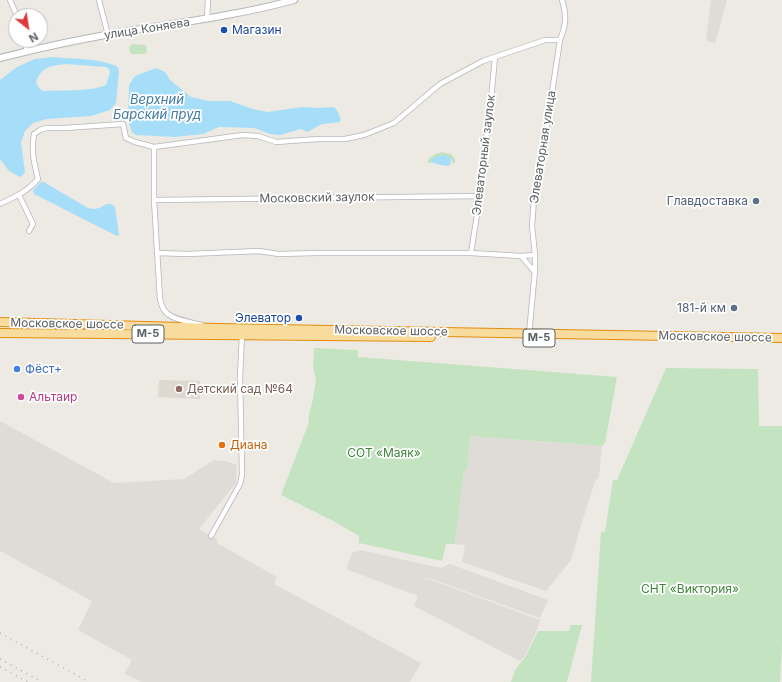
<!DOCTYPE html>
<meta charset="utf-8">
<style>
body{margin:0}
#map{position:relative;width:782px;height:682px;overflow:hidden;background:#edeae3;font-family:Inter,sans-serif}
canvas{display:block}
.north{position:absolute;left:8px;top:8px;width:40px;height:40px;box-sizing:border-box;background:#fff;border:1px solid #bdbfc1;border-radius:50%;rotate:150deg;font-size:11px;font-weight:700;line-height:16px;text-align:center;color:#5b6063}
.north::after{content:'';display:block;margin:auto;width:14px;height:18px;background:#df373a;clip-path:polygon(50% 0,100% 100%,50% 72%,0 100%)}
</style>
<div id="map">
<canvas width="782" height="682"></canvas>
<div class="north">N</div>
</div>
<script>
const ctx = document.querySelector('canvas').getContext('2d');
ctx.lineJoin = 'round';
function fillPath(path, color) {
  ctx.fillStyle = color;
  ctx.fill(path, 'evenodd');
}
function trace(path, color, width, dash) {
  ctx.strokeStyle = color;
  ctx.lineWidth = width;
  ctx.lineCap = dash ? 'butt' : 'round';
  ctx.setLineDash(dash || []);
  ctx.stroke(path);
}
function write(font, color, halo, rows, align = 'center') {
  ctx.font = font + ' Inter,sans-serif';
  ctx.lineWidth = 3.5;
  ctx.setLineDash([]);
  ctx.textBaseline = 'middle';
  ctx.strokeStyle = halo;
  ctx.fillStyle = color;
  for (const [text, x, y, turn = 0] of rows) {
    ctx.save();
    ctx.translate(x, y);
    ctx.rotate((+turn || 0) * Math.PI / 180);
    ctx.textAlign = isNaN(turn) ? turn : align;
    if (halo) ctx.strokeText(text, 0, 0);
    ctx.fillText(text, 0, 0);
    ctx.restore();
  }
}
fillPath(new Path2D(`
 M711,0H727L715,44L706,40Z
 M0,421L114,483L184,479L214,460L225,461L237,465L236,483L199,529L218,540L217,543L277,577L274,584L421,663L410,682H142L124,674L132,660L78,630L92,601L0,551Z
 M470,436L602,446L599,477L595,481L582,522L571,560L546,591L462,562L465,545L455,544L464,470H467Z
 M360,550L441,568L450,564L548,600L540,618L426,577L420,590L426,578L540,620L536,632L525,656L520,661L414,606L418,596L346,569L352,553Z`), '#dfdcd8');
fillPath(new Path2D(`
 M159,380L200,381V399L158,397Z`), '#ddd9d1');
fillPath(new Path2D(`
 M132,44L146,45L147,52L144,54H132L130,52L129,47Z
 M442,152L451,154L455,159V163H452L451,158L431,160V163H428V159L435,154Z
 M314,348L358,350V357L617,377L605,443L602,446L470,436L467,470H464L455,544H446L442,561L359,543V536L335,522L281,495L309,422L308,418L313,399L316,380L313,368Z
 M666,368L758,369L759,426H782V644L780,682H591L601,532H605L613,480H617Z
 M571,625H582L567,682H511L515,670L526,656L538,631H569Z`), '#c4e4c1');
fillPath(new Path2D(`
 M53,57C72,59 102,58 118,67L119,71L116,103L110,110L91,116L47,119L33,123L25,131L21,143L25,172L22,176L20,177L9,171L0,159V80L17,67L35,59ZM66,64L106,67L109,69L110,72L106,85C90,92 60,90 43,91L39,88L36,82C42,66 51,66 66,64Z
 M156,68L165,72L170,80L191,97L209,101H230L253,109L267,112L302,107L319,108L334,107C338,111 341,117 340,122L322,124L307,132L301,129L280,135L270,134L254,128L219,127L203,134L175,137L136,135L132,132L128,121L129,85L135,76Z
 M445,155L451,158L450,165C445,167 437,164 431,162V160C434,156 440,156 445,155Z
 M42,181L88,208C90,208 93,209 95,209C103,208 108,199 115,207L119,235L117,236L34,194L33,190Z`), '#a6defa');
const minor = new Path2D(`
 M10,0L17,16
 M99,0L108,35
 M207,19L208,0
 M24,40L27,51
 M154,147L243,135L258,136L276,142L318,139H345L364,135L394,123L440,84L483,61L545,40H560
 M19,195L33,224L29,231
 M154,200L480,196
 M0,204C15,197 28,191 38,179C34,163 31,150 34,134L40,130L46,128H65L123,124L126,138L135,142L154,147V200L160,299C161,303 162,308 165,311C171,320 192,322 202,325
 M157,253L188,254L259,251L279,254L316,253H471L521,256L535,255
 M471,253L480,196L483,159L490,111L495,57
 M521,256L534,271
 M529,334L535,270V255L532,226L534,199L539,178L560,40C566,25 567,16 562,0
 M211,536L240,484L242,475L240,377L242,335`);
const tertiary = new Path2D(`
 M0,58C43,47 85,38 129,31C184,22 239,15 294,0`);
const trunk = new Path2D(`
 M0,322L218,328L782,338
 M0,333L431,337`);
trace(minor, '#b4b6ba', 6);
trace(tertiary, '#b4b6ba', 8);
trace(trunk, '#e48c0d', 10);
trace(minor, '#fff', 4.5);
trace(tertiary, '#fff', 6);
trace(trunk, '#f8dc9e', 8);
trace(new Path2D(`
 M0,633L89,682
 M0,659L42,682
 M0,667L28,682`), '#b2b3b3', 1.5, [1, 5]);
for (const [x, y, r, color] of [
 [224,30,4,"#1a4fb4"],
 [756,201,4,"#5c6f8a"],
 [734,308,4,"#5c6f8a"],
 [299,318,4,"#1a4fb4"],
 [17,369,4,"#3f7fe0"],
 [179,389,4,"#8d6e63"],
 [21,397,4,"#d1479c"],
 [222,445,4,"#e8710a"]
]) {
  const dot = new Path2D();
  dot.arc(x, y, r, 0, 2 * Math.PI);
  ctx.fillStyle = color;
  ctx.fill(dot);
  trace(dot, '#fff', 1.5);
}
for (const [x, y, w] of [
 [148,334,32],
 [539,338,32]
]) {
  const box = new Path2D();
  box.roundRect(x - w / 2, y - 9, w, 18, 3);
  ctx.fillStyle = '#fff';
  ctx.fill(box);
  trace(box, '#5b6063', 1);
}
write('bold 11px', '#5b6063', null, [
 ["М-5",148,334],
 ["М-5",539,338]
]);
write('12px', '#5b6063', '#fff', [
 ["улица Коняева",147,29,-9],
 ["Элеваторная улица",543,147,-81],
 ["Элеваторный заулок",484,155,-83],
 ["Московский заулок",317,198,-1],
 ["Московское шоссе",67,324,1],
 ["Московское шоссе",391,331,1],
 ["Московское шоссе",715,337,1]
]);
write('12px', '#164399', '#fff', [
 ["Магазин",232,30],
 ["Элеватор",291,318,"right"]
], 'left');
write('12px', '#4e5e75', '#fff', [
 ["Главдоставка",748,201],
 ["181-й км",726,308]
], 'right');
write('12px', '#366cbe', '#fff', [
 ["Фёст+",25,369]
], 'left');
write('12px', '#785e54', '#fff', [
 ["Детский сад №64",187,389]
], 'left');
write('12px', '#b23c85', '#fff', [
 ["Альтаир",29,397]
], 'left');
write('12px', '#c56008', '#fff', [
 ["Диана",230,445]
], 'left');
write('12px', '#3d843a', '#fff', [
 ["СОТ «Маяк»",384,453],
 ["СНТ «Виктория»",690,589]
]);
write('italic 13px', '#417aa2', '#fff', [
 ["Верхний",157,100],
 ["Барский пруд",157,115]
]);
</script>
